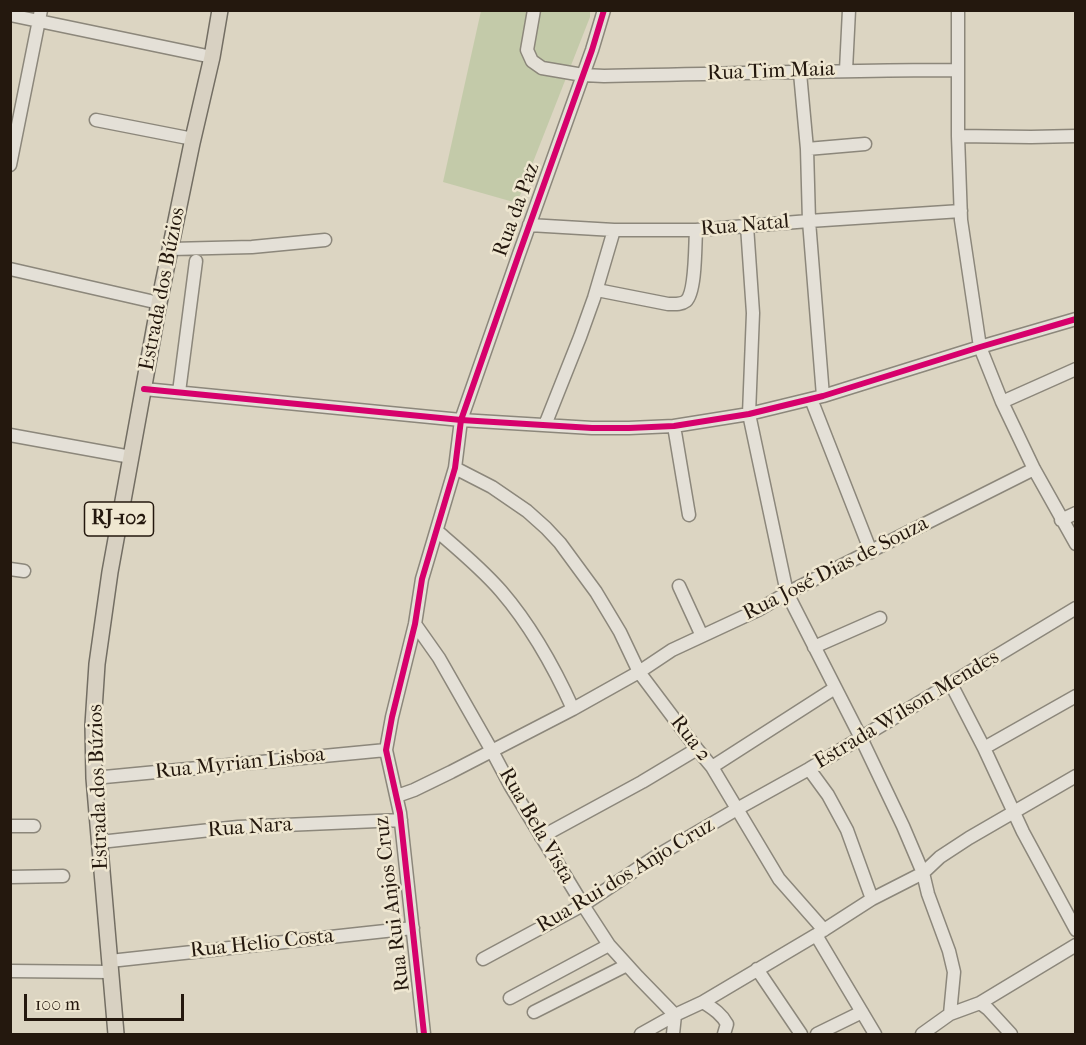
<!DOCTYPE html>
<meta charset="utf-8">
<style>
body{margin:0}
#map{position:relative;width:1086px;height:1045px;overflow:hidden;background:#dcd5c2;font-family:"IM FELL French Canon",serif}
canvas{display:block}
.frame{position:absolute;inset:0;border:12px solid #24180e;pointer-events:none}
.scale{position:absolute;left:24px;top:994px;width:160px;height:27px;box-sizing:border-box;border:3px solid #24180e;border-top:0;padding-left:8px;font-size:18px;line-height:21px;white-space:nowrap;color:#24180e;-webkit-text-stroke:4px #efe7d1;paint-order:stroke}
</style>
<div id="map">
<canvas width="1086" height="1045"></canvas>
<div class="frame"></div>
<div class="scale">100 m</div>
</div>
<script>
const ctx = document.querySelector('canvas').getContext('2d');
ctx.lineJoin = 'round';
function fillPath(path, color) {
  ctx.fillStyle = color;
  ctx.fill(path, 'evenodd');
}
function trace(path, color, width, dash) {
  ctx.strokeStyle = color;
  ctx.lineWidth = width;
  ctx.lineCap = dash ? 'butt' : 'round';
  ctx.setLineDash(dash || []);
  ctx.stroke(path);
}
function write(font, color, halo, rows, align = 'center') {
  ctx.font = font + ' "IM FELL French Canon",serif';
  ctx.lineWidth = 5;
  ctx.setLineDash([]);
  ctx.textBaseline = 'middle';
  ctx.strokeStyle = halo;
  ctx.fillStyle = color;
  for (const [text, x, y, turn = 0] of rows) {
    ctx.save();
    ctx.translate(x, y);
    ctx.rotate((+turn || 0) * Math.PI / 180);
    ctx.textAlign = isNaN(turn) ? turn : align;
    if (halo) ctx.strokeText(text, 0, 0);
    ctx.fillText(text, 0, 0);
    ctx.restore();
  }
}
fillPath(new Path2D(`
 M481,11H590V17L517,203L443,182Z`), '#c3caa9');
const minor = new Path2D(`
 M534,10L527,50L532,61L542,68L583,75L604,76C722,74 840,70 958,70
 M958,10V136L961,220L980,347L1002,402L1034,469L1076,544
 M10,15L212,57
 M846,70L849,10
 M800,73L807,149L809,221L823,396
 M96,120L193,139
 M958,136L1031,137L1076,136
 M807,149L865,144
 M10,165L41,10
 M529,225L614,230H696L809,221L961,211
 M747,226L753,313L749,414L787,593L861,738L903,826L923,873L928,894L949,951L954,972L950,1014
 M171,249L252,247L325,240
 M10,269L159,303
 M597,290L668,304C674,304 681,305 686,301C696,292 695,245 696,230
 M144,389L461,420L592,428H629L674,426L749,414L823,396L980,347L1076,319
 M179,392L196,261
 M811,399L871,552
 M1002,402L1076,369
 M545,425L580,337L594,298L614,230
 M674,426L689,515
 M10,435L131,457
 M455,468L492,487L527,511L546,528L560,543L596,592L620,632L639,672L697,749L712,767L779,879L824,930
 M1061,520L1076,513
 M437,531C459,550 482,569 501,591C532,627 554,667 573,709
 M10,569L24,571
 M679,586L702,636
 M415,624L439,658L492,751L510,785L583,905L609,945L638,977L675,1015
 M814,647L880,618
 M951,684L984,748L1023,832L1076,930
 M984,748L1076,696
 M712,767L835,688
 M809,769L828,795L847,830L872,899
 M94,778L386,750
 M397,796L414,790L451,772L573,709L639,672L672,650L758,610L787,593L1034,469
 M10,826H34
 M541,837L642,782L697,749
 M100,842L238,827L401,820
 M10,877L63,876
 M816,935L875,1034
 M483,959L583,905L655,857L737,809L809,769L1076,608
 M110,961L413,928
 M757,969L801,1034
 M10,971L111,972
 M510,998L609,945
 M703,1002C712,1008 721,1013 727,1024L724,1034
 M980,1003L988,1009L1011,1034
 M534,1012L627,965
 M424,1034L400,813L386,750L392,717L415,624L422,579L455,468L461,420L519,254L592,50L604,10
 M641,1034L675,1015L703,1002L816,935L872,899L923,873L940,857L969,838L1076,776
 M673,1034L675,1015
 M817,1034L862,1012
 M922,1034L950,1014L980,1003L1076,945`);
const major = new Path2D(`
 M116,1034L94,778L93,725L97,664L110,572L159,303L192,143L212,57L220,10`);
trace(minor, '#8c877b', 15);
trace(major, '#736e63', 18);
trace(minor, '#e4e0d7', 12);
trace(major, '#d8d1c2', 15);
trace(new Path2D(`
 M144,389L461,420L592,428H629L674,426L749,414L823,396L980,347L1076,319
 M424,1034L400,813L386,750L392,717L415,624L422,579L455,468L461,420L519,254L592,50L604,10`), '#d6006c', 6);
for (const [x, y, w] of [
 [119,519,69]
]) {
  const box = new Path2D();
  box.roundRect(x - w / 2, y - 17, w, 34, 4.5);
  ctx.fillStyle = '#efe7d1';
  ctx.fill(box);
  trace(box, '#24180e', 1.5);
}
write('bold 20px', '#24180e', null, [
 ["RJ-102",119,519]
]);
write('21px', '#24180e', '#efe7d1', [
 ["Rua Tim Maia",771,72,-2],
 ["Rua da Paz",517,210,-70],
 ["Rua Natal",745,226,-5],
 ["Estrada dos Búzios",163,289,-79],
 ["Rua José Dias de Souza",836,569,-27],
 ["Estrada Wilson Mendes",907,710,-31],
 ["Rua 2",690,739,52],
 ["Rua Myrian Lisboa",240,764,-6],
 ["Estrada dos Búzios",99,787,-92],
 ["Rua Bela Vista",536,826,60],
 ["Rua Nara",250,828,-4],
 ["Rua Rui dos Anjo Cruz",626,876,-31],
 ["Rua Rui Anjos Cruz",393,904,-97],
 ["Rua Helio Costa",262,944,-6]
]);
</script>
